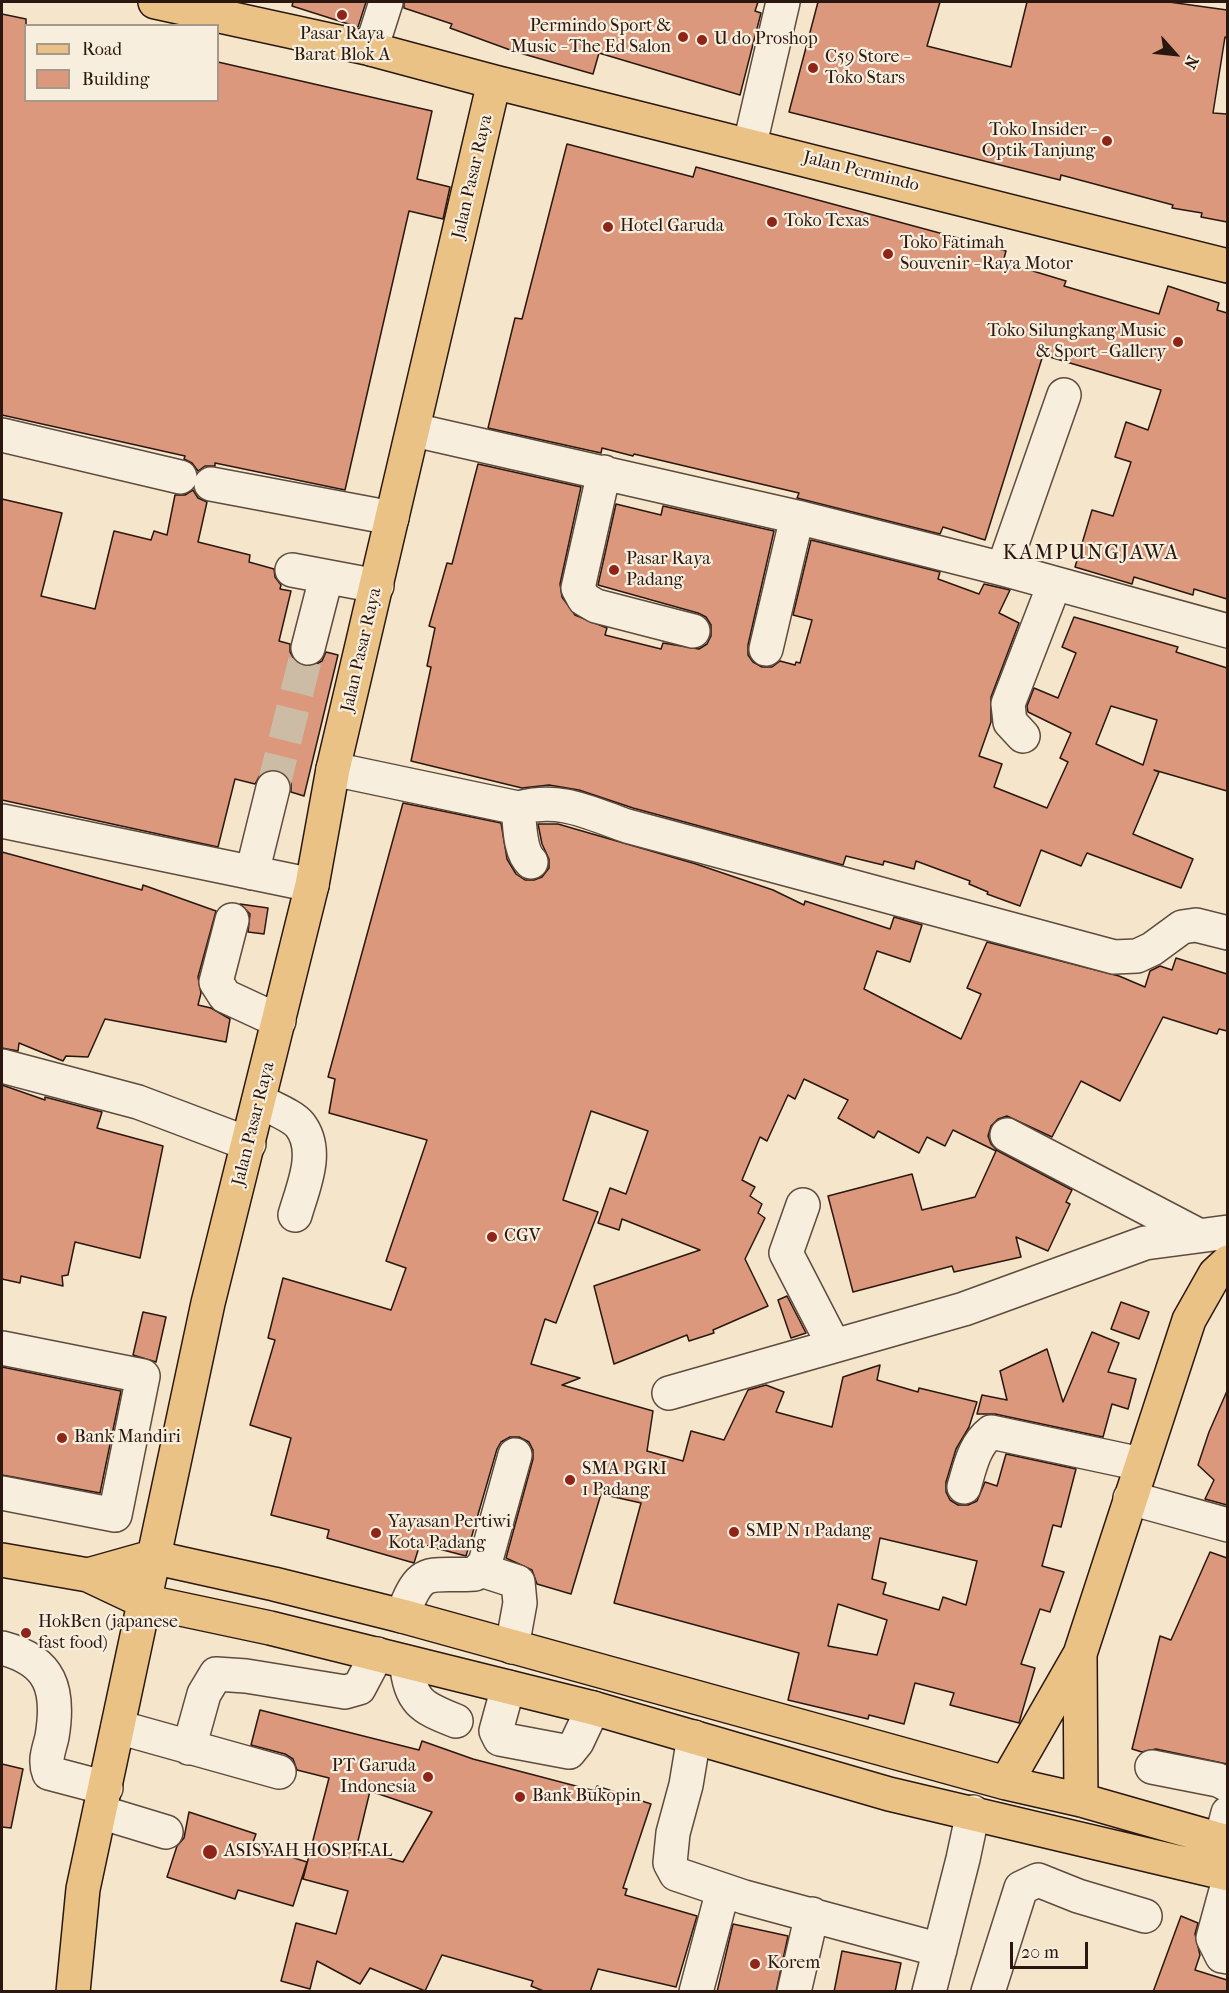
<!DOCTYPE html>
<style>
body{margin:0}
#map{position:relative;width:1229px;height:1993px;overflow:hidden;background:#f5e5ca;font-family:"IM FELL French Canon",serif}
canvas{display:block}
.frame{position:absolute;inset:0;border:3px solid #2a1810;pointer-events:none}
.legend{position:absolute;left:24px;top:24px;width:195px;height:78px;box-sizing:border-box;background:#f8eedd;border:2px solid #a6988b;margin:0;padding:8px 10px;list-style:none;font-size:18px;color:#2a1810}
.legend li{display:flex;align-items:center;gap:12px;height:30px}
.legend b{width:30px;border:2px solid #a6988b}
.north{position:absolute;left:1145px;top:24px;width:60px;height:60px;-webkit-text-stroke:4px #f8eedd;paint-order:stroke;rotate:117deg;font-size:16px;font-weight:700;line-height:24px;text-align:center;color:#2a1810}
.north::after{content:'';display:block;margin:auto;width:21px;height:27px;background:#2a1810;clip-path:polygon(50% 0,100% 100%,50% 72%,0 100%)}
.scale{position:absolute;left:1010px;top:1942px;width:78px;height:27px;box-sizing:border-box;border:3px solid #2a1810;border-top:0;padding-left:8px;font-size:18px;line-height:21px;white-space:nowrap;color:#2a1810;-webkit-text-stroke:4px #f8eedd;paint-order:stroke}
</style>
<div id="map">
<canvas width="1229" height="1993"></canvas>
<div class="frame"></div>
<ul class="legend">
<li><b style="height:8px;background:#eac285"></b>Road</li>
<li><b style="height:16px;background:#dc987d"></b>Building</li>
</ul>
<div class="north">N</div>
<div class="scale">20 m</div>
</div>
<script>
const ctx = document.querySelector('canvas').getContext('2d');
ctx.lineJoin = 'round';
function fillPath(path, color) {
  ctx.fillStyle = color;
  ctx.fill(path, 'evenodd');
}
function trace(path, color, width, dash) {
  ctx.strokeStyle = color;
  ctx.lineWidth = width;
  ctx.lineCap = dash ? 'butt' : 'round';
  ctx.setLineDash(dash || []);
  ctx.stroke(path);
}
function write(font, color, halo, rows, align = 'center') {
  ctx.font = font + ' "IM FELL French Canon",serif';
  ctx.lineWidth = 4.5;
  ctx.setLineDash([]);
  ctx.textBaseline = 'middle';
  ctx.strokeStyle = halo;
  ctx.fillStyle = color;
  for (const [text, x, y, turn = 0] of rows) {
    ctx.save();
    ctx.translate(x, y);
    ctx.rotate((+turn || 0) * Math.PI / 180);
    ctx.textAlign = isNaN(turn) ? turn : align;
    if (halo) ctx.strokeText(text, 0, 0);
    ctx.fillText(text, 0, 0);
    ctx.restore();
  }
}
const building = new Path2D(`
 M293,2H366L358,27L292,6Z
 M404,2H758L755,11L761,13L740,95L599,53L593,74L513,51L450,28L452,24L404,8Z
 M818,2H940L927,46L1011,67L1027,2H1169L1227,10V38L1225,37L1213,113L1227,114V222L1201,217L1202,213L1172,208L1173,205L1061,175L1060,180L789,112Z
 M2,14L26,19V100H218V62L432,111L417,179L450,187L443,219L409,211L345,490L215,463V466H205L198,471L192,463L184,459L185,456L2,415Z
 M567,144L693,177L696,167L1006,251L1003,262L1066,281L1064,286L1159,314L1168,286L1219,303L1217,310L1227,313V599L1194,589L1193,595L1134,577L1132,584L1075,567L1092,510L1113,516L1131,462L1115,457L1126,422L1148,430L1161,390L1043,355L985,540L943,527L940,534L797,498L799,493L634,454L633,456L602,448L601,453L488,428L515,318L522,319Z
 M478,464L581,487L560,584L562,597L575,615L607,628L605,635L661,649L663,643L699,649L707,644L711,636V625L706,617L698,613L598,585L616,504L661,515L663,506L774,531L748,645V655L753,662L762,667H772L780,661L795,665L796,662L800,663L812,620L793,615L811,540L940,572L938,579L979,594L984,584L1010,590L999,613L1019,623L991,697V722L979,756L1002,764L994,787L1047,808L1068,762L1060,758L1071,733L1028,712L1027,706L1034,688L1058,698L1076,653L1062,647L1074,617L1178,647L1176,652L1227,668V791L1154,770L1159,772L1133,834L1193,859L1181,888L1087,853L1081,866L1041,850L1020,906L987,894L988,892L969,884L970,881L916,861L914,869L884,861L883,865L846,856L843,865L633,808L579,790L549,785L522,788L411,761L431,667L427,666L435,628L429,626L447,563L452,564ZM1111,706L1157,720L1143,765L1096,744Z
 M193,490L198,498L207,502L198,542L250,555L249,562L274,569L275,577L281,585L280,589L291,591L279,641L290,644V652L295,661L303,666H312L322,661L326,652L338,655L304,796L291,792V783L286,775L277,770H267L260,775L255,784L235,779L218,847L2,800V499L62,513L41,596L95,609L114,531L151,540L154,531L167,535L175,495H185Z
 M403,803L501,823L507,859L516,874L525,880H534L542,877L549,868V859L542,844L538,824H558L696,864L773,890L804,905L805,901L890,929L894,917L922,925L910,962L877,951L864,989L961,1039L981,994L967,988L987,942L1119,976L1145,987L1150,971L1160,966L1172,970L1176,958L1227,974V1031L1219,1029L1217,1034L1163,1017L1120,1101L1081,1081L1052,1137L1007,1116L998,1119L991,1126L988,1136L991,1144L998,1151L1072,1190L1066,1202L1070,1204L1048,1251L1016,1237L1021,1257L954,1272L952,1266L853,1292L828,1196L912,1174L922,1210L975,1197L996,1151L953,1130L945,1146L927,1137L919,1153L878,1131L874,1138L838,1118L848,1100L804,1079L795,1099L788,1095L767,1141L760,1137L742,1180L755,1187L750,1196L762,1204L758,1213L765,1218L745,1259L768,1306L713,1330L714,1333L689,1341L687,1335L614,1364L594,1286L700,1250L622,1219L619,1230L598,1223L610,1188L626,1194L648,1131L591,1111L563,1200L598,1212L556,1323L545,1319L531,1364L580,1378L562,1385L653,1411L647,1451L683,1461L691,1431L724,1440L748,1390L766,1385L784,1392L776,1412L832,1427L843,1377L880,1365L877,1380L918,1392L919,1388L977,1402L969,1427L956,1449L946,1482V1492L950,1500L958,1505H968L977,1501L985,1482L997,1486L1006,1454L1076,1469L1061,1527L1053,1525L1042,1566L1064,1572L1050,1612L1040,1609L1021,1664L1035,1668L1019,1723L950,1705L954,1693L915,1683L904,1724L869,1715L868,1719L788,1700L799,1653L614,1603L641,1503L601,1494L571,1594L537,1584L532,1570L506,1558L533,1459V1450L529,1442L519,1437H510L501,1442L497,1449L466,1556L420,1544L414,1563L327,1538L329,1530L271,1515L291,1438L250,1425L275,1340L268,1338L283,1278L391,1310L406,1268L386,1261L427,1140L329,1113L335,1079L328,1077ZM880,1538L977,1561L966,1605L943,1597L939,1610L883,1594L886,1583L872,1579ZM838,1604L887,1620L877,1655L828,1646Z
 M2,852L142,890L143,885L216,911L198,977L201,993L198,1005L211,1008L230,1019L226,1042L105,1019L88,1057L66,1056L63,1061L19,1043L18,1051L2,1048Z
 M240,904L268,908L264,934L248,932L250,914Z
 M2,1085L45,1100V1097L102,1112L97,1128L163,1146L140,1258L75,1242L68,1275L62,1276L63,1286L21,1276L20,1283L2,1279Z
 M787,1296L806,1333L791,1338L778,1300Z
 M1121,1302L1149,1312L1139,1339L1111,1329Z
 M143,1312L166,1317L156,1362L133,1355Z
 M1092,1332L1119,1343L1108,1372L1136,1379L1128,1409L1112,1404L1103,1437L995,1414H977L982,1395L1007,1400L1000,1371L1047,1349L1063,1402Z
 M2,1367L121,1391L100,1493L2,1475Z
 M1227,1391V1505L1205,1499L1214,1480L1198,1465L1209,1432Z
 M1210,1552L1227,1558V1764L1156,1749L1142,1752L1132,1749L1160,1636L1171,1640Z
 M260,1710L419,1750L422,1741L473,1759L595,1791L597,1786L651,1804L623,1888L627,1889L625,1895L697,1916L676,1987L598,1969L590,1992H546L531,1986L533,1981L442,1955L425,1991L370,1968L360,1984L317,1961L310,1989L281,1981L296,1923L336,1934L348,1891L303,1879L329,1778L297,1770L293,1759L285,1754L251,1745ZM370,1791L432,1812L403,1862L356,1849Z
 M2,1764L23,1769L11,1828L2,1827Z
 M189,1812L256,1834L252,1845L307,1862L293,1906L238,1890L235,1899L167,1877L177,1846L184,1838Z
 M1181,1916L1198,1923L1195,1934L1200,1955L1195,1970L1227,1980V1992H1153Z
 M733,1924L788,1936L776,1992H717Z
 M842,1951L901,1963L895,1992H834Z`);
fillPath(building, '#dc987d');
trace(building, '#2a1810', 1.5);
trace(new Path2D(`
 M273,788L308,648`), '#ccbca5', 33, [33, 16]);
const minor = new Path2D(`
 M371,49L386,2
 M750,144L783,2
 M414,430L797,517L1003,569L1228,631
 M2,435L180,477
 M604,472L578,588L584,599L596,606L693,631
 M211,484L392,518
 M1003,569L1064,395
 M292,570L377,586
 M308,648L326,578
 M766,649L797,517
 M1023,736L1010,722L1008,704L1054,585
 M333,769L518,808C561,797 587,812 627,826L1114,957L1137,956L1152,949L1182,927L1196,925L1228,933
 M518,808C520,823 519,851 531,862
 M2,821L312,885
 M252,873L273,788
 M232,920L216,982L225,996L279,1021
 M2,1066L138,1102L249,1144
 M260,1101C271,1108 292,1115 300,1125C320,1151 303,1187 295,1215
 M1007,1135L1198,1235
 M803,1205L786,1253L833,1344
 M2,1348L143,1376L115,1515L2,1493
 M669,1393L964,1309L1145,1243L1228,1232
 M964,1487C970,1467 974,1445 991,1432L1141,1464
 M1130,1498L1228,1525
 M481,1570L518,1582L520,1603L512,1647
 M402,1616C422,1564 426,1577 475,1574L485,1563L515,1455
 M2,1648C51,1661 60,1689 52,1737C49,1750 44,1760 49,1773L106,1788
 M406,1662C411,1702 420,1707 456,1721
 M508,1687L496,1731L500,1739L569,1752L577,1742L593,1708
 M118,1727L279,1772
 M694,1737L686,1785L673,1833L670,1863L676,1874L744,1897L940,1950
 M189,1748L204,1694L216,1674L246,1676L345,1692L359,1688L377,1654
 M1152,1767L1218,1780L1228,1785
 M100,1812L166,1832
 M1221,1840L1228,1813
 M1228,1883L1213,1938L1222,1956L1228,1957
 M696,1992L723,1890
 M794,1992L812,1914
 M929,1992L963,1859L973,1812
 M988,1992L1021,1888L1038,1880L1078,1896L1145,1916`);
const major = new Path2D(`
 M155,2L371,49L494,82L1228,266
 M2,1560L88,1575L143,1601L270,1628L593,1708L889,1794L1228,1874
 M88,1575L152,1557L274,1584L402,1616L1006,1783L1081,1800L1228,1842
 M1080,1655L1081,1800
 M1006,1783L1080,1654L1189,1320L1215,1274L1228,1262
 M73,1992L83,1889L208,1303L312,885L333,769L494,82`);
trace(minor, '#5d4b3e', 36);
trace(major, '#2a1810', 36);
trace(minor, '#f8eedd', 33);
trace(major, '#eac285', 33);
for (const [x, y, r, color] of [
 [342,15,6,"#8f2418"],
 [683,37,6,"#8f2418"],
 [702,40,6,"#8f2418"],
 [813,68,6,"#8f2418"],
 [1107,141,6,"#8f2418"],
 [772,222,6,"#8f2418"],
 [608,227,6,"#8f2418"],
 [888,254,6,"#8f2418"],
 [1178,342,6,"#8f2418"],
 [614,570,6,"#8f2418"],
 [492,1237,6,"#8f2418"],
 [62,1438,6,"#8f2418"],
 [570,1480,6,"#8f2418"],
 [734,1532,6,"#8f2418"],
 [376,1533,6,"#8f2418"],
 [26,1633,6,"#8f2418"],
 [428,1777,6,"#8f2418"],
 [520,1797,6,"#8f2418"],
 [210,1852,8,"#8f2418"],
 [755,1964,6,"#8f2418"]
]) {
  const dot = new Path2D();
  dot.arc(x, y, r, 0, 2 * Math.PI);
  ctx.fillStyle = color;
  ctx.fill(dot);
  trace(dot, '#f8eedd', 2);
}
write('18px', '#2a1810', '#f8eedd', [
 ["Permindo Sport &",671,27,"right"],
 ["Music - The Ed Salon",671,48,"right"],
 ["Pasar Raya",342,35,"center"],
 ["Barat Blok A",342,56,"center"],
 ["U do Proshop",714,40],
 ["C59 Store -",825,58],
 ["Toko Stars",825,79],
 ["Toko Insider -",1095,131,"right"],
 ["Optik Tanjung",1095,152,"right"],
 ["Toko Texas",784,222],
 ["Hotel Garuda",620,227],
 ["Toko Fatimah",900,244],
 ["Souvenir - Raya Motor",900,265],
 ["Toko Silungkang Music",1166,332,"right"],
 ["& Sport - Gallery",1166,353,"right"],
 ["Pasar Raya",626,560],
 ["Padang",626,581],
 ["CGV",504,1237],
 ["Bank Mandiri",74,1438],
 ["SMA PGRI",582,1470],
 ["1 Padang",582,1491],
 ["Yayasan Pertiwi",388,1523],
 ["Kota Padang",388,1544],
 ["SMP N 1 Padang",746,1532],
 ["HokBen (japanese",38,1623],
 ["fast food)",38,1644],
 ["PT Garuda",416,1767,"right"],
 ["Indonesia",416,1788,"right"],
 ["Bank Bukopin",532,1797],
 ["ASISYAH HOSPITAL",224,1852],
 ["Korem",767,1964]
], 'left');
write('18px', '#2a1810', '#f8eedd', [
 ["Jalan Permindo",861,172,14],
 ["Jalan Pasar Raya",473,177,-77],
 ["Jalan Pasar Raya",362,650,-77],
 ["Jalan Pasar Raya",254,1124,-76]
]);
ctx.letterSpacing = '1.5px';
write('21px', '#2a1810', '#f8eedd', [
 ["KAMPUNGJAWA",1091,554]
]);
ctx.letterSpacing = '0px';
</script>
